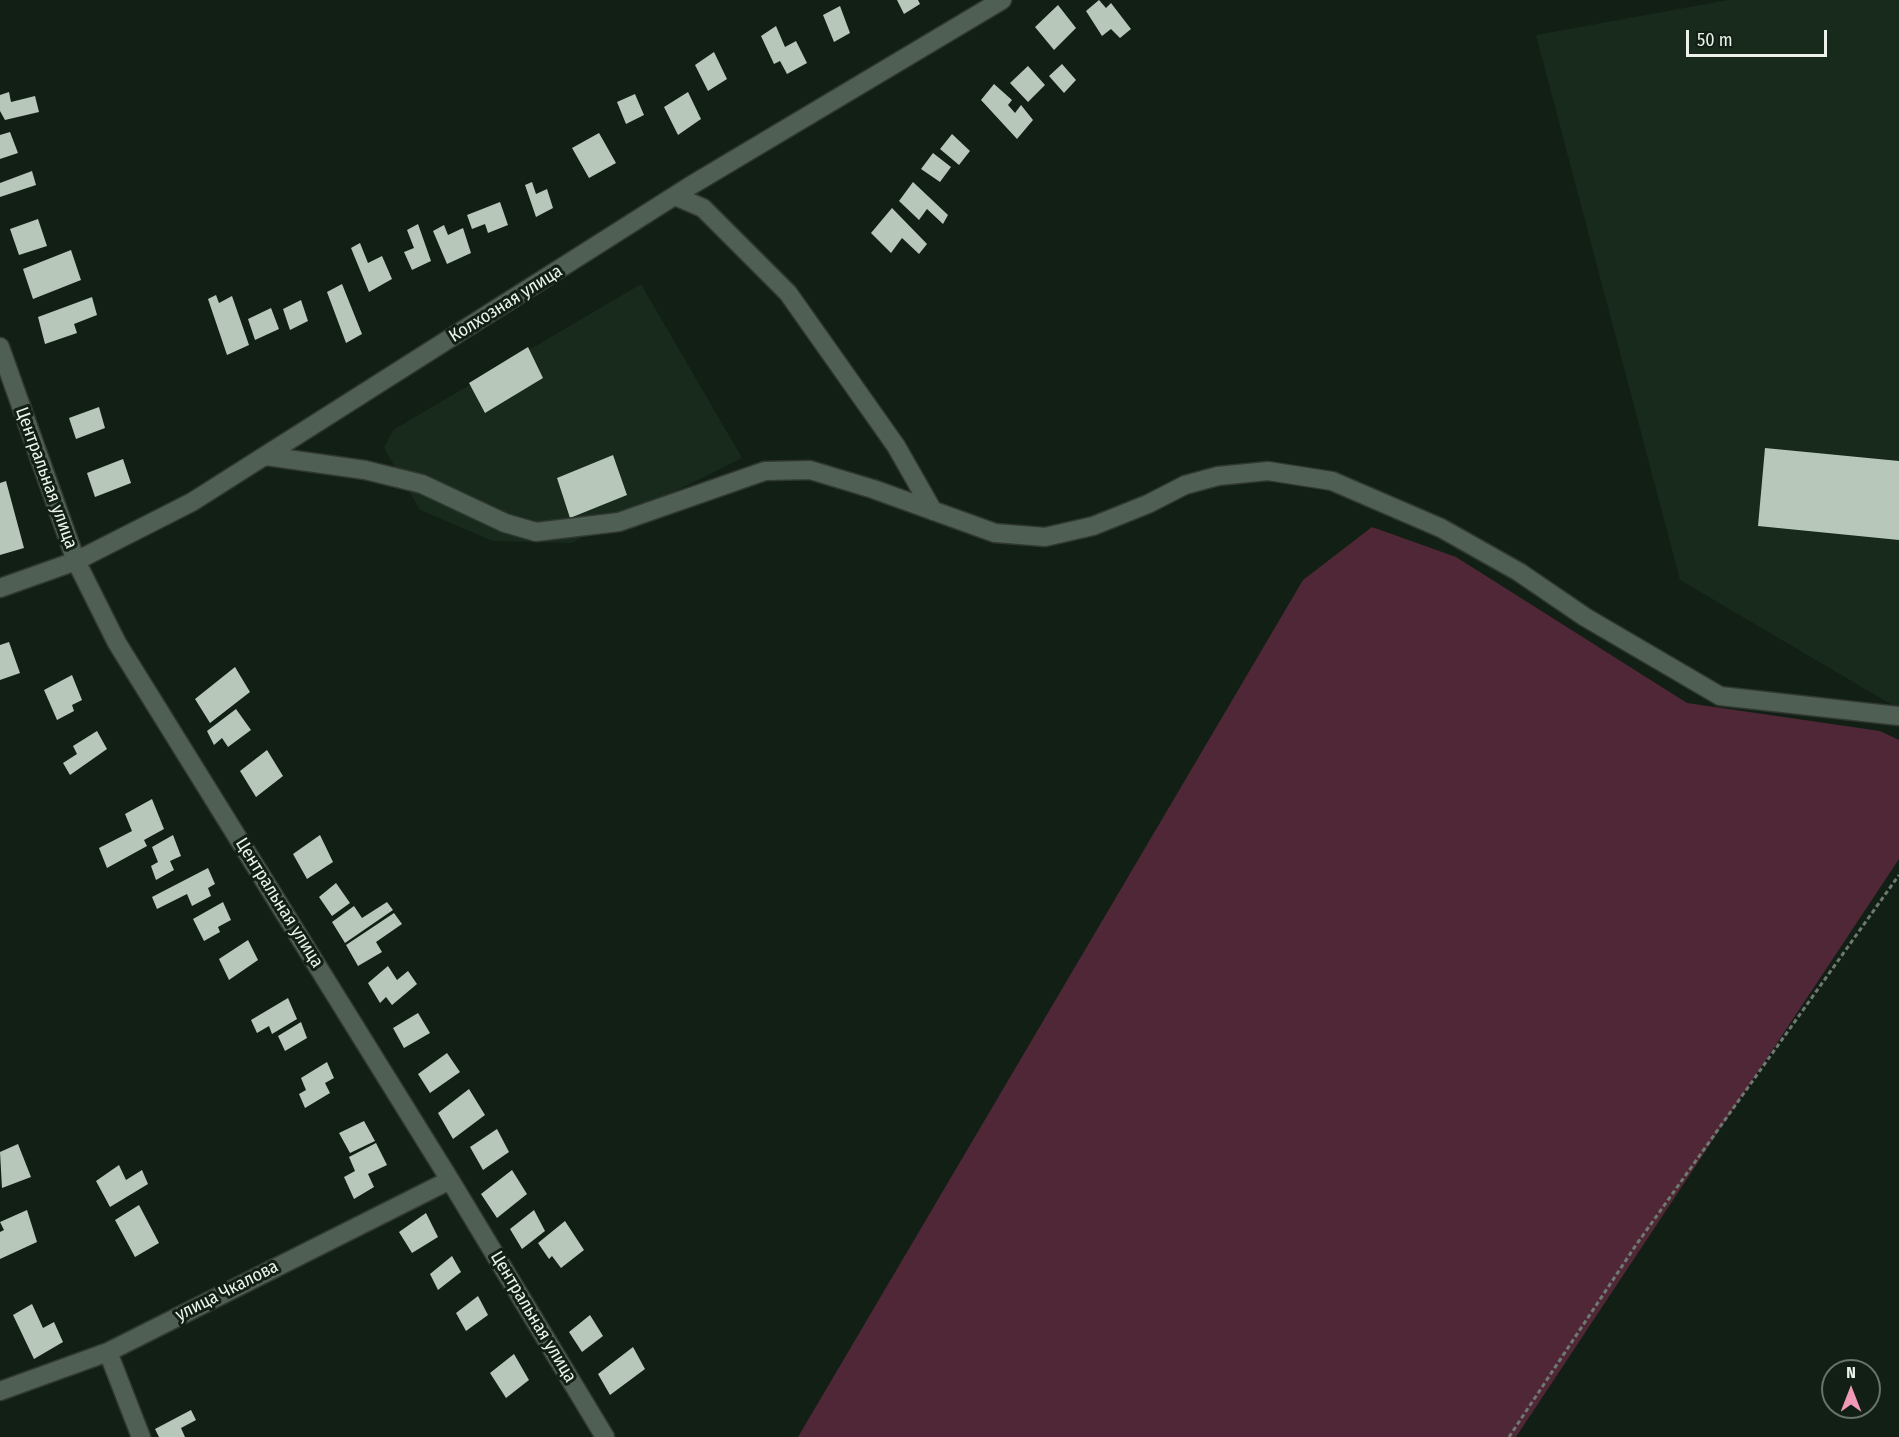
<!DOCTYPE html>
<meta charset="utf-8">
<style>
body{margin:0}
#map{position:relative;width:1899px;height:1437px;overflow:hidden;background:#121f15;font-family:"Fira Sans Condensed",sans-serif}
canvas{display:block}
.north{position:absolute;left:1821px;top:1359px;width:60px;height:60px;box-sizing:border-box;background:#121f15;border:2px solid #68736b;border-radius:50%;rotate:0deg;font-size:16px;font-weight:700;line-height:24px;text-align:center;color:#eaf2eb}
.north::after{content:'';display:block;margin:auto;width:21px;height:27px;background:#f09ab7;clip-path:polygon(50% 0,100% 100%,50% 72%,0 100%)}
.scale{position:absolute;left:1686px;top:30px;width:141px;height:27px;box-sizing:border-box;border:3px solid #eaf2eb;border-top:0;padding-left:8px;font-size:18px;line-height:21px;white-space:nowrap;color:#eaf2eb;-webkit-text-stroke:4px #121f15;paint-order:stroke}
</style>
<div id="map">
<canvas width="1899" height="1437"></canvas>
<div class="north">N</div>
<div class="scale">50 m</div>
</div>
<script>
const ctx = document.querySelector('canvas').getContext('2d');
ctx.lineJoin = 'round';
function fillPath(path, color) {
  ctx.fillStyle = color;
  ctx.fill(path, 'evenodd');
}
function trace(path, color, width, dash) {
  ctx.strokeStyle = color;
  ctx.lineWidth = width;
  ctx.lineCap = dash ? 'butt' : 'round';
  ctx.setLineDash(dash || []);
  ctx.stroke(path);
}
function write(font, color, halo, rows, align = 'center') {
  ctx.font = font + ' "Fira Sans Condensed",sans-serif';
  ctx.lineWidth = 6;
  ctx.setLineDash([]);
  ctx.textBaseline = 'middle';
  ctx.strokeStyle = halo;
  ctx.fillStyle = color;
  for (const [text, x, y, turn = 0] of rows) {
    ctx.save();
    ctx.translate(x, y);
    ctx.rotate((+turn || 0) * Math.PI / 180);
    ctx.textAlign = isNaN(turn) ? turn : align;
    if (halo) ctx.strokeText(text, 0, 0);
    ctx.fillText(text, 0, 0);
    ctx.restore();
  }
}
fillPath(new Path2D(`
 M1728,0H1899V709L1680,580L1536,35Z
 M641,284L742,458L571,543L493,541L420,510L384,448L393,430Z`), '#172a1b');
fillPath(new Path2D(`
 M1372,527L1456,557L1687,703L1880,731L1899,740V859L1516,1437H798L1303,580Z`), '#502736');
fillPath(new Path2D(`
 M897,0H918L920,4L904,14Z
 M1099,0L1106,8L1111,3L1131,29L1120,38L1111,29L1102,36L1086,11Z
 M1058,5L1076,28L1054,50L1035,27Z
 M840,6L850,33L834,42L823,15Z
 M776,26L785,47L796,41L807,63L787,74L780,61L774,64L761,36Z
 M714,52L727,79L708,91L695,65Z
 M1062,64L1076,80L1064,93L1049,76Z
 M1028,66L1045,85L1028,102L1010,83Z
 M994,84L1012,100L1008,105L1015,113L1021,105L1033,120L1017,139L981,100Z
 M9,92L11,102L35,96L39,112L5,120L0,111V95Z
 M688,92L701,119L678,135L664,107Z
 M635,94L644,115L626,124L617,102Z
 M10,132L18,153L0,159V135Z
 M599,133L616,163L589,178L572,148Z
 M952,134L970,151L959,165L940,149Z
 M933,153L951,167L940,182L921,169Z
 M32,171L36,185L0,197V183Z
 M532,182L536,194L547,189L553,208L536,217L525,185Z
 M913,182L948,215L943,224L927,209L919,220L899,201Z
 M500,202L508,225L488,233L485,224L472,229L467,215Z
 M892,208L927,244L919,254L902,238L891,253L871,233Z
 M38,219L47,246L19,255L10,229Z
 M418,224L431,261L412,270L404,252L414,248L407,230Z
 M444,225L448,235L463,228L471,253L447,264L433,231Z
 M360,243L368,263L382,256L392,279L369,292L351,248Z
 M71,250L81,280L33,299L23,269Z
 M342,284L362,334L346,343L327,292Z
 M216,295L219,303L232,296L249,345L227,355L208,299Z
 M92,297L97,315L74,324L77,333L45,344L38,317Z
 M301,300L308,321L290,330L283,309Z
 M271,308L279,329L255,340L248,319Z
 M528,347L543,378L485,413L469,383Z
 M99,407L105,428L76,439L69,418Z
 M1765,448L1899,461V540L1758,526Z
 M613,455L627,495L570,518L557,478Z
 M123,459L131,483L95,497L87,473Z
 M6,481L24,548L0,555V483Z
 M9,642L20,673L0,680V645Z
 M235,667L250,692L210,723L195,699Z
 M72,675L82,700L72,705L74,711L57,720L44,690Z
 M236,709L251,730L228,747L222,738L214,745L207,731Z
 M97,731L107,749L70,775L63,763L77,754L73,746Z
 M267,750L283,776L256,797L240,771Z
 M152,799L164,829L144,840L147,846L107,868L99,848L132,831L125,814Z
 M173,835L181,856L170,861L174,870L156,880L151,866L158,862L152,847Z
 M320,835L333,862L307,879L293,854Z
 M208,868L215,884L208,888L211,896L192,906L187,894L157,909L152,897Z
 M336,883L350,903L332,916L319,897Z
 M223,902L231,920L218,927L220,932L204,941L193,919Z
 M387,902L393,910L345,943L332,922L354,906L362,918Z
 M394,913L402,924L376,942L382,952L358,966L346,945Z
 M248,940L258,960L229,980L219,959Z
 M388,966L397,980L408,971L417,984L392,1005L386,997L380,1003L368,983Z
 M288,998L297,1019L272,1034L269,1026L257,1033L251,1020Z
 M418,1013L430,1033L404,1048L393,1028Z
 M301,1022L307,1038L285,1051L278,1036Z
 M447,1053L460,1072L430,1093L418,1074Z
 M327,1062L334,1078L325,1083L330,1093L305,1108L299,1094L306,1090L301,1078Z
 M469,1089L485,1115L453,1139L438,1113Z
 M364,1121L375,1141L350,1153L339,1133Z
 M497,1129L509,1152L483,1170L470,1147Z
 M376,1143L387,1165L368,1174L374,1187L354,1199L344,1177L355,1171L349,1157Z
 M18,1144L31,1177L2,1188L0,1152Z
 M119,1165L126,1180L142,1170L148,1184L110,1207L96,1181Z
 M512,1170L527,1194L497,1218L481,1194Z
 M139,1205L159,1243L135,1257L115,1220Z
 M27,1210L37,1242L0,1259V1232L4,1230L0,1222Z
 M534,1210L545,1231L522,1249L510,1229Z
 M426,1213L438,1237L412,1253L399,1232Z
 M565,1221L584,1250L561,1268L552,1256L549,1259L538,1243Z
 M452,1256L461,1272L438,1290L430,1274Z
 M478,1296L488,1315L466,1331L456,1313Z
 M32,1304L43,1328L54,1322L63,1342L34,1359L13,1315Z
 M590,1315L603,1336L582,1352L569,1332Z
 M633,1347L645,1369L610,1395L598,1374Z
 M514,1354L529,1380L506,1398L490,1373Z
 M191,1410L196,1420L181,1428L185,1437H159L155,1429Z`), '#b7c7ba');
const minor = new Path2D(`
 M675,196L703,208L788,293L896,446L933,511
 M0,347L76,561L117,643L450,1180L605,1437
 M266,456L365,470L422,484L505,523L536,532L619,522L765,471L810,470L873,489L995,533L1045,537L1093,526L1148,504L1185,485L1218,476L1268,471L1332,481L1441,528L1519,572L1585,617L1720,696L1899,716
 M0,588L76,561L192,502L690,186L1002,0
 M108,1352L141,1437
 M0,1391L108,1352L450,1180`);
trace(minor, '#303831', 21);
trace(new Path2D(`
 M1509,1437L1636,1245L1899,875`), '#6e7970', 3, [4.5, 3]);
trace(minor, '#505f53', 18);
write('18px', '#eaf2eb', '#121f15', [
 ["Колхозная улица",506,304,-32],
 ["Центральная улица",46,478,70],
 ["Центральная улица",279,903,58],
 ["улица Чкалова",227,1291,-27],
 ["Центральная улица",533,1317,59]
]);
</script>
